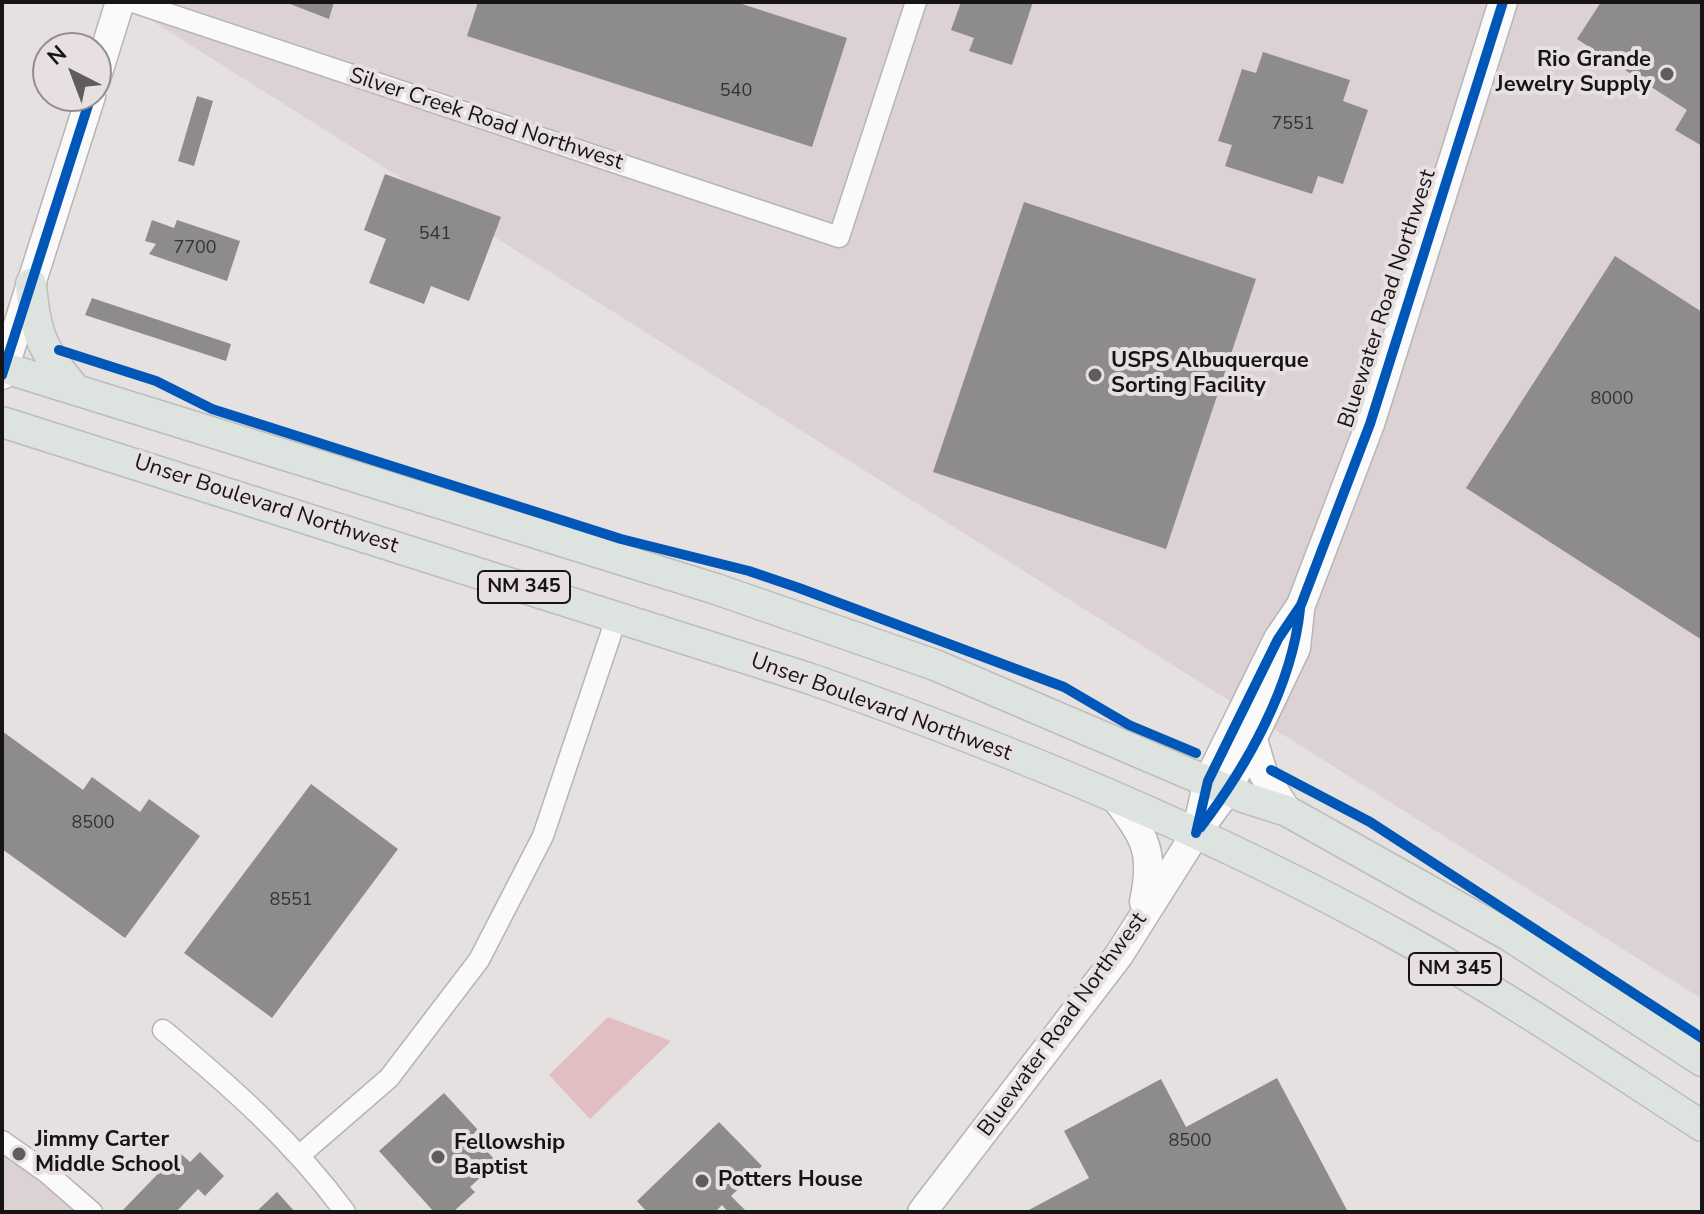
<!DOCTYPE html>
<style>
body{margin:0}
#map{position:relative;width:1704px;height:1214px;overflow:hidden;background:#e5e1e1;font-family:"Nunito Sans",sans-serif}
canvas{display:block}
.frame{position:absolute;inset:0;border:4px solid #161414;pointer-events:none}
.north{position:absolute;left:32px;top:32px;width:80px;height:80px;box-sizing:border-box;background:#e7dfe0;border:2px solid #938e8e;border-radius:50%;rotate:318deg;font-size:22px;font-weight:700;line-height:32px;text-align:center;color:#161414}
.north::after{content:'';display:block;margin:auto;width:28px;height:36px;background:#5e5c5c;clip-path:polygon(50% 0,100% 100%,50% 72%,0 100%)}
</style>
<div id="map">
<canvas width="1704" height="1214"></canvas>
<div class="frame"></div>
<div class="north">N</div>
</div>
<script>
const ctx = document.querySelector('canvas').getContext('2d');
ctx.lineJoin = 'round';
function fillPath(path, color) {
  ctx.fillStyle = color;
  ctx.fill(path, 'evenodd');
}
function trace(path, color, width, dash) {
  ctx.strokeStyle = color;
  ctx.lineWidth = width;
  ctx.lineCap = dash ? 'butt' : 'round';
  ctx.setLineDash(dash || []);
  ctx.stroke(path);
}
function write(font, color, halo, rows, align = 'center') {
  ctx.font = font + ' "Nunito Sans",sans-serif';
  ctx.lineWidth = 8;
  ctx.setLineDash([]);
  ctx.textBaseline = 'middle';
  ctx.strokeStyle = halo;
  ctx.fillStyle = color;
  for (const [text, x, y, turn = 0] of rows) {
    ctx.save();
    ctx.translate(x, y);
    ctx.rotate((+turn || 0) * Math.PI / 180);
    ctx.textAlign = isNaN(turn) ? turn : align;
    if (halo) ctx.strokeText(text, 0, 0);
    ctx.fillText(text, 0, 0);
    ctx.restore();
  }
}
fillPath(new Path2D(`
 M150,2H1702V999L146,17Z
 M2,1128L71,1181L105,1212H2Z`), '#ddd2d3');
fillPath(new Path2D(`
 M608,1017L671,1041L590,1119L549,1075Z`), '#e0bec2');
fillPath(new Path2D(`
 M285,2H334L329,19Z
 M478,2H736L847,38L812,147L467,36Z
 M961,2H1033L1012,65L969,51L974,38L951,30Z
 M1601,2H1702V146L1675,130L1687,110L1577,39Z
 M1263,52L1350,80L1343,101L1368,110L1343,184L1318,176L1312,194L1225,166L1232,145L1218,141L1242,69L1256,73Z
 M197,96L213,101L194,166L178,161Z
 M385,174L501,217L469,301L431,286L424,304L369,283L386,239L364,230Z
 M1024,202L1256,279L1166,549L933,472Z
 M152,220L174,228L177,220L240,241L227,281L149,254L156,244L145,241Z
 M1615,256L1702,312V640L1466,488Z
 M92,298L231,344L226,361L85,315Z
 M2,731L83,790L92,777L140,812L149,799L200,836L125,938L2,849Z
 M311,784L398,849L272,1018L184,953Z
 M1277,1078L1348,1212H1025L1089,1178L1064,1131L1161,1079L1186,1127Z
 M444,1093L478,1130L472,1135L497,1162L470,1187L475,1192L453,1212H434L379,1151Z
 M719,1122L762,1166L731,1196L747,1212H728L722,1205L715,1212H647L637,1201Z
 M179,1152L190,1162L200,1152L224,1176L205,1196L198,1189L176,1212H121Z
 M277,1192L295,1212H256Z`), '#8e8b8b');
const street = new Path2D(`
 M133,2L839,237L916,2
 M163,1030C230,1086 293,1141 345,1212
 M2,1141L46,1172L92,1212
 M300,1155L389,1078L479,960L543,836L617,616`);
const secondary = new Path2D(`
 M96,79L120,2
 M2,375L91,96
 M1254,743L1263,773L1287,811
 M1115,797C1145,838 1155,850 1144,902
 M1196,833L1208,781L1278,639L1301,605L1370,424L1503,2
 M922,1212L1119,955L1196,833L1228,790L1296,648L1300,610`);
const primary = new Path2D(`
 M31,284C35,335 43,352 76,390
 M2,367L716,589L935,665L1246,798L1287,811L1508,935L1702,1061
 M2,422L811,679C1012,750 1212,832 1399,936C1503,994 1602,1061 1702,1126`);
trace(street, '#b7b4b4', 23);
trace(secondary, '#b7b4b4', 31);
trace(primary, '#bebdbd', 33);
trace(street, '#fbfafa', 20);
trace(secondary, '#fbfafa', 28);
trace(primary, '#dde3de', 30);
trace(new Path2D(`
 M59,350L156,381L212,409L621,539L749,571L799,588L1064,687L1129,725L1196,753
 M2,375L91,96
 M1271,770L1370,822L1702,1038
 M1200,828C1247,766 1292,687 1300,609
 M1196,833L1208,781L1278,639L1301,605L1370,424L1503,2`), '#0057b8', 10);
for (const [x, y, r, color] of [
 [1667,74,8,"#5e5c5c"],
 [1095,375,8,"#5e5c5c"],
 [19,1154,8,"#5e5c5c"],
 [438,1157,8,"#5e5c5c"],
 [702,1181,8,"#5e5c5c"]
]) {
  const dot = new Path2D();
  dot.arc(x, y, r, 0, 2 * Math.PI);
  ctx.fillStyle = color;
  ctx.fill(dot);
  trace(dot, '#e7dfe0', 3);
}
write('18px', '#343232', null, [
 ["540",736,92],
 ["7551",1293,125],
 ["541",435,235],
 ["7700",195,249],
 ["8000",1612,400],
 ["8500",93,824],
 ["8551",291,901],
 ["8500",1190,1142]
]);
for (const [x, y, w] of [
 [524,587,92],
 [1455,969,92]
]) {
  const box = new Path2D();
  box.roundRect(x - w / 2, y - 16, w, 32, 6);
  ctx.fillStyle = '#e7dfe0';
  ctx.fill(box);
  trace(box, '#161414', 2);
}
write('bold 20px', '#161414', null, [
 ["NM 345",524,587],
 ["NM 345",1455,969]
]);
write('bold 22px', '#161414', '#e7dfe0', [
 ["Rio Grande",1651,61,"right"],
 ["Jewelry Supply",1651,86,"right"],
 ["USPS Albuquerque",1111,362],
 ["Sorting Facility",1111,387],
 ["Jimmy Carter",35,1141],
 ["Middle School",35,1166],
 ["Fellowship",454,1144],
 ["Baptist",454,1169],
 ["Potters House",718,1181]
], 'left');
write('22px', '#161414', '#e7dfe0', [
 ["Silver Creek Road Northwest",486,120,18],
 ["Bluewater Road Northwest",1388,299,-72],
 ["Unser Boulevard Northwest",266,505,18],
 ["Unser Boulevard Northwest",881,708,20],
 ["Bluewater Road Northwest",1063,1025,-54]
]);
</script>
